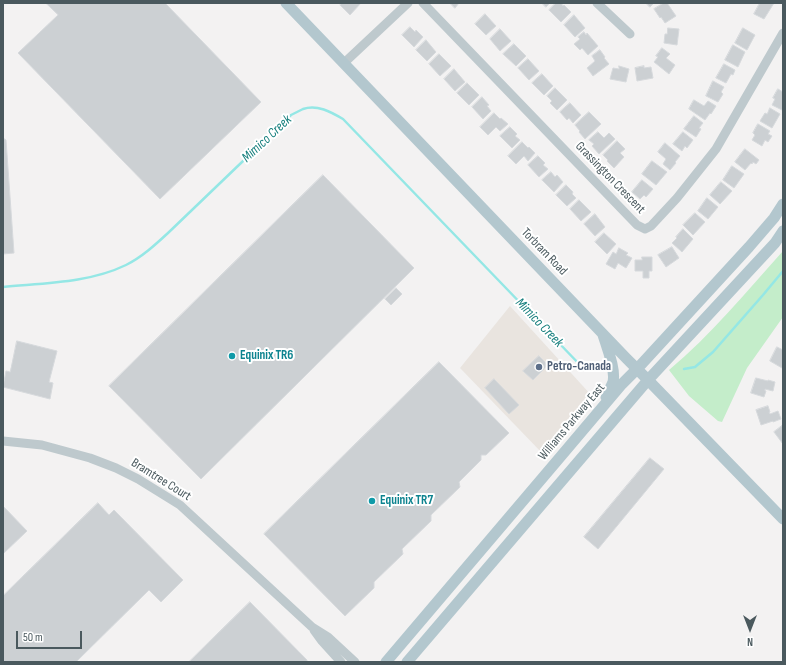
<!DOCTYPE html>
<style>
body{margin:0}
#map{position:relative;width:786px;height:665px;overflow:hidden;background:#f3f2f2;font-family:"Sofia Sans Condensed",sans-serif}
canvas{display:block}
.frame{position:absolute;inset:0;border:4px solid #4a595e;pointer-events:none}
.north{position:absolute;left:730px;top:609px;width:40px;height:40px;-webkit-text-stroke:3px #fff;paint-order:stroke;rotate:180deg;font-size:11px;font-weight:700;line-height:16px;text-align:center;color:#4a595e}
.north::after{content:'';display:block;margin:auto;width:14px;height:18px;background:#4a595e;clip-path:polygon(50% 0,100% 100%,50% 72%,0 100%)}
.scale{position:absolute;left:16px;top:631px;width:66px;height:18px;box-sizing:border-box;border:2px solid #4a595e;border-top:0;padding-left:5px;font-size:12px;line-height:14px;white-space:nowrap;color:#4a595e;-webkit-text-stroke:3px #fff;paint-order:stroke}
</style>
<div id="map">
<canvas width="786" height="665"></canvas>
<div class="frame"></div>
<div class="north">N</div>
<div class="scale">50 m</div>
</div>
<script>
const ctx = document.querySelector('canvas').getContext('2d');
ctx.lineJoin = 'round';
function fillPath(path, color) {
  ctx.fillStyle = color;
  ctx.fill(path, 'evenodd');
}
function trace(path, color, width, dash) {
  ctx.strokeStyle = color;
  ctx.lineWidth = width;
  ctx.lineCap = dash ? 'butt' : 'round';
  ctx.setLineDash(dash || []);
  ctx.stroke(path);
}
function write(font, color, halo, rows, align = 'center') {
  ctx.font = font + ' "Sofia Sans Condensed",sans-serif';
  ctx.lineWidth = 4;
  ctx.setLineDash([]);
  ctx.textBaseline = 'middle';
  ctx.strokeStyle = halo;
  ctx.fillStyle = color;
  for (const [text, x, y, turn = 0] of rows) {
    ctx.save();
    ctx.translate(x, y);
    ctx.rotate((+turn || 0) * Math.PI / 180);
    ctx.textAlign = isNaN(turn) ? turn : align;
    if (halo) ctx.strokeText(text, 0, 0);
    ctx.fillText(text, 0, 0);
    ctx.restore();
  }
}
fillPath(new Path2D(`
 M510,306L592,396L586,405L543,454L460,368Z`), '#e9e4df');
fillPath(new Path2D(`
 M783,251V317L747,368L722,422L718,421L689,396L669,370C711,335 746,292 783,251Z`), '#c4edca');
trace(new Path2D(`
 M3,287C44,283 89,283 126,265C142,257 155,245 168,233L291,115C295,113 299,111 303,109C317,104 331,112 343,119L583,368
 M684,369L695,367L713,352L763,295L783,271`), '#94e7e5', 2.5);
const building = new Path2D(`
 M46,3H165L261,102L160,199L18,53L58,15Z
 M342,3H361L350,15L340,5Z
 M450,3H459L455,8Z
 M542,3H550L546,7Z
 M556,3H561L563,6L564,5L571,12L561,22L549,10Z
 M646,3H654L650,7Z
 M664,3H667L676,16L665,23L661,17L660,18L654,9Z
 M760,3H774L764,19L754,14Z
 M485,14L496,26L486,35L475,24Z
 M574,15L585,28L575,37L564,25Z
 M410,27L415,32L416,30L423,37L414,47L402,35Z
 M668,28L679,29L677,45L664,43L665,34H667Z
 M743,28L755,35L747,50L735,43Z
 M500,29L511,41L500,51L490,39Z
 M584,32L586,35L587,33L598,46L588,55L582,48L580,50L574,44L580,39L578,37Z
 M426,40L436,52L427,61L416,50Z
 M514,44L526,56L516,66L503,54Z
 M733,45L745,52L738,67L725,60Z
 M662,48L670,54L666,58L675,65L669,74L654,62L658,57L656,56Z
 M600,50L605,57L604,58L609,64L593,76L587,68L595,61L592,56Z
 M439,54L451,66L440,76L429,64Z
 M528,59L539,71L529,80L518,68Z
 M724,64L735,70L733,75L731,74L726,83L716,78Z
 M619,66L629,69L626,82L610,79L613,68L619,69Z
 M644,66V68L651,67L653,78L637,81L635,68Z
 M454,69L465,82L455,91L444,79Z
 M542,74L553,86L544,95L532,83Z
 M713,81L724,87L721,92L723,94L718,102L706,96Z
 M467,83L479,95L469,105L457,93Z
 M555,88L567,100L557,110L550,103L552,101L547,96Z
 M778,89L783,92V108L782,110L772,105L775,99L773,98Z
 M482,97L489,105L487,106L491,111L483,119L472,107Z
 M694,100L704,106L708,101L716,106L711,114L710,113L705,120L689,109Z
 M570,103L581,115L573,123L569,118L567,120L560,112Z
 M770,108L780,114L772,128L760,121L765,113L767,114Z
 M589,112L601,124L585,139L579,132L580,131L575,125Z
 M494,113L500,119L501,118L508,124L500,131L496,127L488,135L480,127Z
 M694,116L703,123L699,128L701,129L696,137L684,129Z
 M758,124L770,131L768,134L772,136L768,142L765,140L762,146L752,140L755,135L753,133Z
 M510,127L517,134L515,136L520,140L512,148L500,136Z
 M598,132L604,138L609,133L615,139L599,154L592,146L594,144L589,140Z
 M683,132L693,140L687,148L685,146L682,151L673,144Z
 M3,138L6,140L14,253L3,254Z
 M617,141L625,149L620,153L624,157L614,168L607,161L608,160L603,155Z
 M522,142L528,148L529,147L535,153L528,161L524,156L516,164L508,156Z
 M665,143L680,156L675,162L676,163L670,170L663,164L666,159L658,152Z
 M745,149L759,160L756,164L753,162L752,164L751,163L745,170L735,162Z
 M538,156L545,163L543,165L548,169L539,177L528,165Z
 M652,161L667,172L656,185L642,174Z
 M732,166L744,174L734,188L723,180Z
 M551,172L555,177L557,175L563,182L554,192L542,180Z
 M323,175L414,268L201,479L109,386Z
 M642,180L653,189L646,197L644,195L640,199L632,192Z
 M721,182L732,191L720,204L710,195Z
 M566,185L573,192L572,194L576,198L567,206L556,195Z
 M707,198L718,207L708,219L698,211Z
 M579,200L591,212L581,221L570,209Z
 M695,213L705,222L693,235L683,225Z
 M595,214L605,227L595,236L584,224Z
 M683,229L693,239L682,252L672,243L677,238L676,237Z
 M604,233L616,244L607,254L595,242Z
 M672,247L679,258L666,267L658,255Z
 M619,248L628,253L626,255L632,258L626,268L618,263L615,269L606,264L613,252L616,254Z
 M642,257H652V271H649V278H643V271H635V260H642Z
 M396,288L402,294L391,305L385,299Z
 M17,341L57,351L49,382L53,383L50,399L3,387L6,371L10,372Z
 M777,347L783,350V365L782,368L770,361Z
 M539,356L548,365L533,380L523,371Z
 M439,362L509,433L486,455H481V460L459,482L460,487L431,515V521L402,549L403,554L374,582V588L345,616L264,534Z
 M756,378L768,381V380L775,382L773,391L765,389V391H766L764,397L751,393Z
 M494,379L519,405L509,414L485,388Z
 M768,406L770,412H769L770,414L778,411L781,419L773,422V421L761,425L756,410Z
 M783,425V444L774,432Z
 M650,458L664,469L598,549L584,537Z
 M98,503L109,515L114,510L183,580L161,602L149,590L76,662H3V596Z
 M3,506L27,531L3,554Z
 M250,602L307,660V662H189Z`);
fillPath(building, '#ccd0d3');
trace(building, '#d6d9dc', 1);
trace(new Path2D(`
 M423,3L637,225L645,229L651,226L677,198L716,149L783,33
 M597,3L630,34
 M344,63L408,3
 M3,441L42,445L90,458L116,468L138,479L180,505L312,627L328,637L355,662
 M314,630L322,641L341,662`), '#bec9cd', 9);
trace(new Path2D(`
 M286,3L626,358L648,380L783,519
 M603,335C607,348 616,369 613,382C611,387 608,392 606,397
 M386,662L556,462L622,384L637,369L749,247L774,218L783,204
 M407,662L648,380L775,243L783,231`), '#b3c7ce', 11);
for (const [x, y, r, color] of [
 [232,356,4,"#0f9aa8"],
 [539,367,4,"#5c6f8a"],
 [372,501,4,"#0f9aa8"]
]) {
  const dot = new Path2D();
  dot.arc(x, y, r, 0, 2 * Math.PI);
  ctx.fillStyle = color;
  ctx.fill(dot);
  trace(dot, '#fff', 1.5);
}
write('13px', '#4a595e', '#fff', [
 ["Grassington Crescent",610,178,46],
 ["Torbram Road",544,252,46],
 ["Williams Parkway East",572,422,-50],
 ["Bramtree Court",161,480,32]
]);
write('bold 13px', '#0d838f', '#fff', [
 ["Equinix TR6",240,356],
 ["Equinix TR7",380,501]
], 'left');
write('bold 13px', '#4e5e75', '#fff', [
 ["Petro-Canada",547,367]
], 'left');
write('italic 14px', '#167f7d', '#fff', [
 ["Mimico Creek",267,139,-43],
 ["Mimico Creek",539,323,46]
]);
</script>
